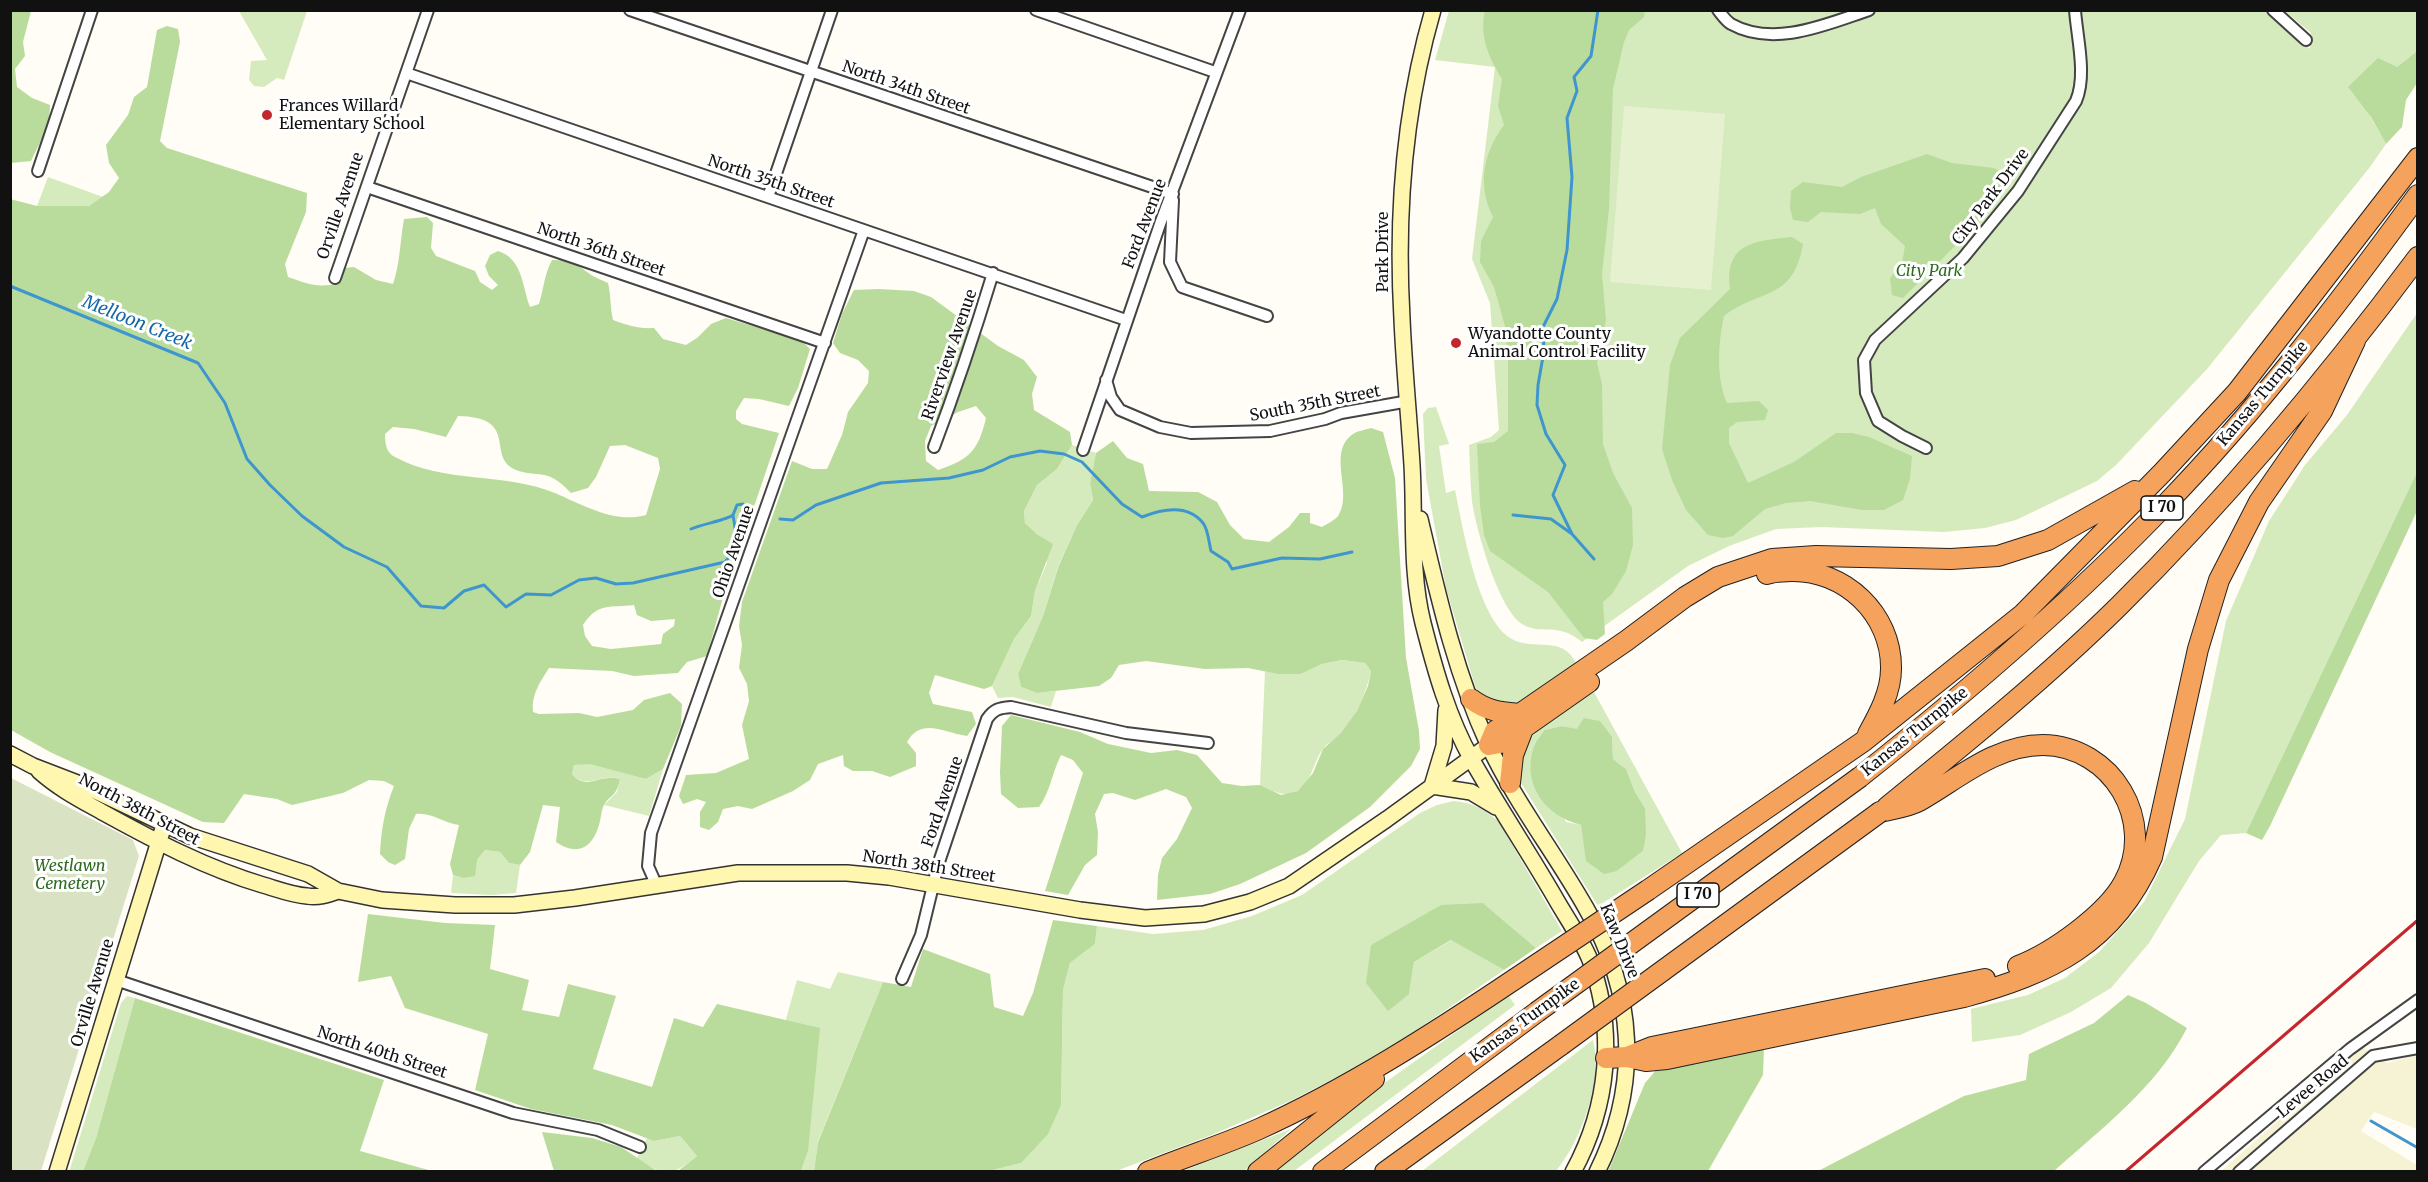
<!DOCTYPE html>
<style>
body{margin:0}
#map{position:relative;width:2428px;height:1182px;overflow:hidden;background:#fffdf5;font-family:Merriweather,serif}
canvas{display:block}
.frame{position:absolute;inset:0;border:12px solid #111;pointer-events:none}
</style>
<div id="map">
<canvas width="2428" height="1182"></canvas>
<div class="frame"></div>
</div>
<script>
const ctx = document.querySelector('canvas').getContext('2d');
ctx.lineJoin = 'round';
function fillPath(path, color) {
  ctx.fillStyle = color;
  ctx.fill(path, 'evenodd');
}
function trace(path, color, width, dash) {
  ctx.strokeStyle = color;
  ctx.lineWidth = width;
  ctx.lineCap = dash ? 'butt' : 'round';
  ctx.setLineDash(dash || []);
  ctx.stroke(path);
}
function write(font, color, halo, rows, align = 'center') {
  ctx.font = font + ' Merriweather,serif';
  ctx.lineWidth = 6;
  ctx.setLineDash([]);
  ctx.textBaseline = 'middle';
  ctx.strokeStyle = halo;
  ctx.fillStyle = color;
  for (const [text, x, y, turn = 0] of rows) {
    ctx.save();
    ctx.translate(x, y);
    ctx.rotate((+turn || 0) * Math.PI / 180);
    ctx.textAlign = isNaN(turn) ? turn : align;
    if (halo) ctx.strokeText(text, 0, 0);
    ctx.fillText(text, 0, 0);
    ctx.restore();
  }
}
fillPath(new Path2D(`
 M2362,1047L2387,1063L2417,1055V1129L2374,1112L2361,1131L2417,1165V1171L2220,1172Z`), '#f6f3d4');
fillPath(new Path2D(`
 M2264,10L2275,17L2310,49L2311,33L2285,11H2417V51L2397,67L2370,116L2386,144L2370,167L2207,369L2116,465L2097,481L2016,520L1985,528L1944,532L1821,527L1776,529L1729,546L1688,566L1582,642C1557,621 1541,636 1522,624C1498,608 1476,529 1472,501C1470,482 1470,463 1469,445L1491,437L1499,430L1490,303L1472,259L1495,67L1435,60L1449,11Z
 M239,11H307L284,80L277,78L264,87L254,86L249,80L251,61L267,60Z
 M48,177L103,197L89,206H37Z
 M2417,313V472L2246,833L2221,835L2199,861L2149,943L2111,988L2071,1012L2020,1035L1972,1042L1971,1009L2028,995L2065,978L2099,952L2144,902L2185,819L2226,621L2269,521L2305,465L2347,415Z
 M1436,407L1449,444L1439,446L1446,493L1455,490C1463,528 1476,609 1506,635C1530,655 1562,631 1577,665L1516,707L1481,697L1475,686L1446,588L1426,479L1423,414L1428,408Z
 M1072,445L1096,453L1090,483L1093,500L1077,525L1059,564L1043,616L1018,674L1021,687L1037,693L1056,691L1051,707L1013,697L998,698L992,686L1014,639L1031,616L1035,591L1047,563L1038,535L1025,523L1024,511L1037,485L1057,469Z
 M1342,660L1365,663L1371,671C1366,693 1357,717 1341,734C1336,739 1327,743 1323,749C1313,762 1313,779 1299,790C1287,799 1272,791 1260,785L1265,671L1278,674H1301L1322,664Z
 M1594,692L1682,853L1598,906L1521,783C1517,728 1553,719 1594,692ZM1562,726L1612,737L1613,759L1626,769L1635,792L1645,808L1643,851L1617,871L1584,842L1581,825L1566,822L1534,745L1544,730Z
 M590,763L646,779L663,769L649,816L604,805L617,792L620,779C601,772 587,791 572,774L574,765Z
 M1454,801C1473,803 1485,809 1499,822L1562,931L1536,948L1483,903L1371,945L1409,994L1414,962L1452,940L1504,970L1415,1031L1351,1070L1290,1101L1214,1134L1116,1171L985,1172L1021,1163L1061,1105L1063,990L1070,963L1095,944L1097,926L1153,934L1203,930L1252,916L1302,895L1420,813L1437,805Z
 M485,850L500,852L509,863L520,865L516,893L492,895L451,893L453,875L463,878Z
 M838,972L883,982L818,1141L814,1171H801L808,1151L786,1019L797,980L830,989Z
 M1508,995L1515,1005L1294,1171L1273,1172L1348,1109Z
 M127,996L135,998L96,1138L83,1171L69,1172L121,1003Z
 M1593,1040C1603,1080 1582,1139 1556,1171H1422Z
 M1291,1129L1244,1171L1180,1172Z
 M680,1136L697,1156C670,1177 666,1178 637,1158L647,1138L654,1141Z`), '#d5ebbd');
fillPath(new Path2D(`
 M1485,10L1645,11L1644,17L1629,30L1624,42L1613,89L1609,209L1602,274L1606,320L1597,363L1602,384L1603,444L1613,473L1632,508L1633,545L1626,571L1612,594L1603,602L1605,634L1597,640L1584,638L1548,592L1490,551L1484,535L1480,505L1477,444L1494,442L1508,431V358L1505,326L1494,287L1480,262L1481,241L1493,217C1477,185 1483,153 1504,125L1498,106L1502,79C1489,58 1479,36 1485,10Z
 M10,11H31L23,42L25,56L15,69L17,87L32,98L50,105L49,124L31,161L11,163Z
 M167,26L178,29L180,42L160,141L167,148L307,193L306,212L285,264L288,277C305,283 319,289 337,283L344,268L354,267L376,280L393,284C400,264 400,241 404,219L427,217L433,223L431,248L436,256L475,271L480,282L492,290L498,285L489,276L485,266L490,255L498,251C523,259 522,286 530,307L539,304C544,288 544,275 552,260C572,260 574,263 590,274C595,278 603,280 608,283C611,295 610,307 613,320C627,325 638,329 654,328L663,339L686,345L697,338L711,324L726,318L802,341L810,349L798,388L789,406L759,399L744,398L736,411V419L742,424L779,433L722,601L707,656L687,662L678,673L634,676L612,671L549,668C540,682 531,695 533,712L539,714L579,713L597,717L633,710L644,700L670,693L682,704L681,726L663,769L646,779L590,764L574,765L572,774C587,792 599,773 620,779C616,799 609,794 603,807C601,812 601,819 599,825C592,849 577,856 556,842L560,807L543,805L530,852L520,865L509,863L500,852L485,850L477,860L475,876L463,878L453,875L450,864L459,825C444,823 431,812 416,814L409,829L405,859L395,865L388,862L380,854C381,830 385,808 394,786L384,781L369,780L343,793L292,805L277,799L244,794L224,823L203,822L50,752L11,730L10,199L37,206H89L109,192L119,178L109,163L106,145L128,115L134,97L147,87L157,30ZM458,416C518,417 488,453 512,468C522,474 533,473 544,475C555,477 563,485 571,493L588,488L596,477L610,446L625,445L658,458L660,469L646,515C615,524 583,505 555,493C504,472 444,484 395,457C386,453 385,443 385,434L393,427L414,429L446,437ZM634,605L637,615L651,621L675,619L674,626L663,634L661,644L611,649L592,646L585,636L583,625C598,602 610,608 634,605Z
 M2417,51V83L2406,100L2402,127L2386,144L2371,117L2348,87L2378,58L2397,67Z
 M1927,154L1952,163L1994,168L2007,175L2006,186L1962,239L1903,298L1892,295L1890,278L1902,262L1905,246L1881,224L1875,208L1860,214L1821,212L1808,222L1793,220L1790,208L1791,191L1803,182L1842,187L1861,177Z
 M1792,237L1803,244C1793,302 1760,288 1724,316C1718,343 1716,378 1727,403L1759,401L1768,410L1765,420L1737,422L1729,428V443L1748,483L1794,462L1836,433H1852L1869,437L1912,456L1910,479L1903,500L1884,510H1862L1810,501L1786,503L1765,509L1733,536L1723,538L1708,535L1686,510L1672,480L1662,449L1670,365L1680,338L1730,289C1724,242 1756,241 1792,237Z
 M879,289L914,291L931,297L998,346L1024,360L1037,377L1032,394L1034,410L1070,432L1072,445L1057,469L1037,485L1024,511L1025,523L1038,535L1053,544L1035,591L1031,616L1014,639L992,686L984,689L935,675L929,693L933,704L972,712L976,724L967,736C943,732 921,717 907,742L916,753V766L890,777L872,771H853L844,766L843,755L818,764L810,780L793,791L752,809L738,806L723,809L718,822L709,830L700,827V812L706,802L697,799L683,804L679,796L686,775L716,773L749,759L742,725L749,701L747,684L739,668L742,645L739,626L742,602L792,461L812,469H827L842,435L848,412L868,383L869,371L858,360L840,353L833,343L842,314L854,290ZM976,406L986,418C978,451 970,459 938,470L926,461L925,441L931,426L958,412Z
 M1371,428L1383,432L1395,478L1406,658L1419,731L1420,749L1411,766L1370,807L1306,853L1240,884L1210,894L1157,900L1158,875L1162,858L1177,839L1192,808L1186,797L1166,789L1135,800L1113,793L1104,794L1095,814L1098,832L1097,855L1085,865L1068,895L1045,891L1083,773L1073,760L1061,755C1052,773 1050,792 1039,807L1018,808L1001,794L1000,772L1002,726L1011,715L1080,732L1108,744L1151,753L1177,750L1197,755L1222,783L1242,786L1260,785L1281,795L1298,791L1313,773L1323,749L1341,733L1357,711L1368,686L1371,671L1365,663L1342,660L1322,664L1301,674H1278L1248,668L1205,669L1146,661L1119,665L1111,678L1099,686L1037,693L1021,687L1018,674L1043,616L1059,565L1077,525L1093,500L1090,483L1096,453L1113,441L1127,458L1143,464L1149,491L1198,492L1217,502L1230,525L1244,539L1269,542L1289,527L1300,513H1310V523L1322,527C1327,524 1335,520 1338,516C1354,492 1326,453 1353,434C1357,431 1365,430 1371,428Z
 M2417,472V511L2270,826L2262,840L2246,833Z
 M1584,718L1600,721L1612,737L1613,759L1626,769L1635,792L1645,808L1646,835L1643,851L1617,871L1604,874L1586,861L1581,825C1545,816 1521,784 1534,746C1536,741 1541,735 1544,730L1562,726L1577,729Z
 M1483,903L1536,948L1504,970L1451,940L1414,962L1409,994L1388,1011L1366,983L1371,945L1441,905Z
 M368,914L445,923L495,925L490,969L529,980L522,1010L559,1017L568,984L616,996L593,1069L652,1087L674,1018L703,1027L717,1004L820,1028L808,1151L801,1171H678L697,1156L680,1136L654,1141L612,1125L531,1109L475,1090L488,1034L405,1008L391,976L358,982Z
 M1053,920L1097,926L1095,944L1070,963L1063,990L1061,1105L1048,1134L1021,1163L985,1172L814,1171L818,1142L883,982L911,987L923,949L990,974L994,1007L1023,1016L1033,993Z
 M2128,995L2146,1003L2187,1028C2157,1087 2102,1128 2054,1171H1818L1964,1096L2026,1080L2029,1054L2094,1023Z
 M135,998L384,1080L360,1151L432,1171H83L96,1138Z
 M1764,1048L1763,1075L1708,1171L1608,1172L1645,1083L1657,1069Z
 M542,1132L592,1138L621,1147L657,1171H554Z`), '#b9dc9c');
fillPath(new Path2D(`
 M11,778L133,840L139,856L41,1171H11Z`), '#d9e3c4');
fillPath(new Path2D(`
 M1624,106L1725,114L1711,290L1610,282Z`), '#e6f2cf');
trace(new Path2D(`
 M10,286L198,363L225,403L247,459L270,485L302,516L344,547L387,567L421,606L444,608L464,591L484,585L506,607L526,594L551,595L579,580L596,578L616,584L633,583L725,562L736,549L737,540L733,515L737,505L743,504L748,510
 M1513,515L1551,519L1572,534L1594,559
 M780,519L793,520L816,505L881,483L949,478L983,470L1010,457L1040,451L1064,454L1082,462L1122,504L1142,517C1162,509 1188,504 1203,523C1208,529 1209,543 1211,551L1228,562L1232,569L1282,558L1320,559L1352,552
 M691,529C702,524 727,520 733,515
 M1572,534L1553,495L1565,465L1546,434L1537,405L1538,385L1544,351L1543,327L1557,299L1567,250L1572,177L1567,118L1577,91L1574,77L1591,56L1598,10
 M2371,1121L2418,1148`), '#3f96cf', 3);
const street = new Path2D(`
 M630,10L1173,194
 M1036,10L1215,72
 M1718,10C1722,15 1726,21 1731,24C1774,48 1827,24 1869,10
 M2273,10L2306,40
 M406,73L1126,320
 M38,171L92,10
 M367,187L825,343
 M768,197L832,10
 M1173,200L1170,262L1182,287L1267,316
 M335,278L428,10
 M1106,380L1111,397L1120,410L1160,427L1191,433L1270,431L1325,419L1341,413L1409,401
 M934,447C956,389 975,332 993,273
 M1926,448L1902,436L1878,421L1866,393L1864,360L1875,340L1963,258L2018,191L2076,101C2087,75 2077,38 2075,10
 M1083,450L1160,224L1240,10
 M656,884L648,866L651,833L864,230
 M902,979L921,935L938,865L987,719C994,709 999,708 1011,707L1126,733L1208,743
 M116,980L513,1113L598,1130L640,1147
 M2204,1172L2350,1049L2418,1000
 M2239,1172L2373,1056L2418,1048`);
const secondary = new Path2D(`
 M1433,10C1404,110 1396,215 1402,319C1404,367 1409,416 1412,465C1415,517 1410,571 1423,623C1435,670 1448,717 1472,760C1499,808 1530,854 1557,901C1568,920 1582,940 1590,960C1616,1030 1609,1106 1573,1172
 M1420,519C1438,595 1455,672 1488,744C1515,802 1555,853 1586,908C1635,992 1641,1084 1597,1172
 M10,754L33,766L85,786L190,836L308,874L338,891L382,900L455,905H514L575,898L738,873H847L889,877L1080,910L1145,918L1204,914L1250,902L1289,886L1387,819L1489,745
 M39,771C59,789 81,800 104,813C155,841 206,868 263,885C277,889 292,895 307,896C318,898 327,895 338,891
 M1432,786L1444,746L1446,710
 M1432,786L1471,792L1496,807
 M57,1172L164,825`);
const highway = new Path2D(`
 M1767,574C1775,571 1782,572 1790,571C1844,569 1892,614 1891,669C1891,692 1879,714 1868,734
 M1471,699C1487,711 1500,712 1519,714
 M1489,745L1495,731L1626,641L1685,597L1718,577L1772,559L1816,556L1951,559L1998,556L2048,540L2135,491
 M1489,745L1500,743L1509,738L1589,682
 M1860,777C1967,692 2070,604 2165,505C2258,409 2339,303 2418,195
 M1510,783L1513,755L1523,729
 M1887,807C1967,742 2047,677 2120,605C2229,497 2326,380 2418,257
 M1880,812C1892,809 1908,807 1919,801C1958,779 1995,745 2043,745C2112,746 2157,821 2124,882C2107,914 2052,953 2018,966
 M1648,890L1864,741L2023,614L2162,473L2237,392L2418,158
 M1627,1057L1646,1061L1667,1059L1964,997C2051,973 2114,944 2152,857L2198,649L2219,580L2259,502L2322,411L2355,341
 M1606,1058L1627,1057L1652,1047L1985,979
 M1148,1172C1184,1157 1223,1145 1259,1129C1349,1088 1433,1034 1515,979
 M1258,1172L1374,1079
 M1323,1172L1537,1012
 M1385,1172L1561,1045`);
trace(street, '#444', 14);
trace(secondary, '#333', 18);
trace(highway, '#222', 22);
trace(street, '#fff', 10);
trace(secondary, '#fff6b0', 15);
trace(highway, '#f5a25d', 20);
trace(new Path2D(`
 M2125,1172L2418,920`), '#c4262e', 3);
const highwayBridge = new Path2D(`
 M1515,979L1648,890
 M1537,1012L1860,777
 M1561,1045L1880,812`);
trace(highwayBridge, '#222', 22, []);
trace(highwayBridge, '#f5a25d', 20);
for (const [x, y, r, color] of [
 [267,115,6,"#c4262e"],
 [1456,343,6,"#c4262e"]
]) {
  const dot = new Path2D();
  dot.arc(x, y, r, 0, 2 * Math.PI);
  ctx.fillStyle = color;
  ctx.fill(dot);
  trace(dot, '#fff', 2);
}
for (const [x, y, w] of [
 [2162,508,42],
 [1698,895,42]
]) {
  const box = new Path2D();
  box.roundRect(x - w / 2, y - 12, w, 24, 4.5);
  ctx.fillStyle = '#fff';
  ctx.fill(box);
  trace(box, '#111', 1.5);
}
write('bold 15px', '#111', null, [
 ["I 70",2162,508],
 ["I 70",1698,895]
]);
write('16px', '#111', '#fff', [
 ["North 34th Street",906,88,19],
 ["North 35th Street",771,182,19],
 ["City Park Drive",1991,197,-53],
 ["Orville Avenue",341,206,-71],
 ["Ford Avenue",1145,224,-69],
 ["North 36th Street",601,250,19],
 ["Park Drive",1383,252,-90],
 ["Riverview Avenue",950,355,-71],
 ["Kansas Turnpike",2263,394,-50],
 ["South 35th Street",1315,404,-11],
 ["Ohio Avenue",734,552,-71],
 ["Kansas Turnpike",1915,732,-39],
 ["Ford Avenue",943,802,-71],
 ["North 38th Street",139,810,28],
 ["North 38th Street",929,867,9],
 ["Kaw Drive",1619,941,68],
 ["Orville Avenue",93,993,-73],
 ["Kansas Turnpike",1525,1021,-36],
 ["North 40th Street",382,1053,18],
 ["Levee Road",2313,1087,-40]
]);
write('16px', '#111', '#fff', [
 ["Frances Willard",279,106],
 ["Elementary School",279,124],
 ["Wyandotte County",1468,334],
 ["Animal Control Facility",1468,352]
], 'left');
write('italic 16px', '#2f6b1f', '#fff', [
 ["City Park",1929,271],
 ["Westlawn",70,866],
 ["Cemetery",70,884]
]);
write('italic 18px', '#1768a6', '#fff', [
 ["Melloon Creek",137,323,22]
]);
</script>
